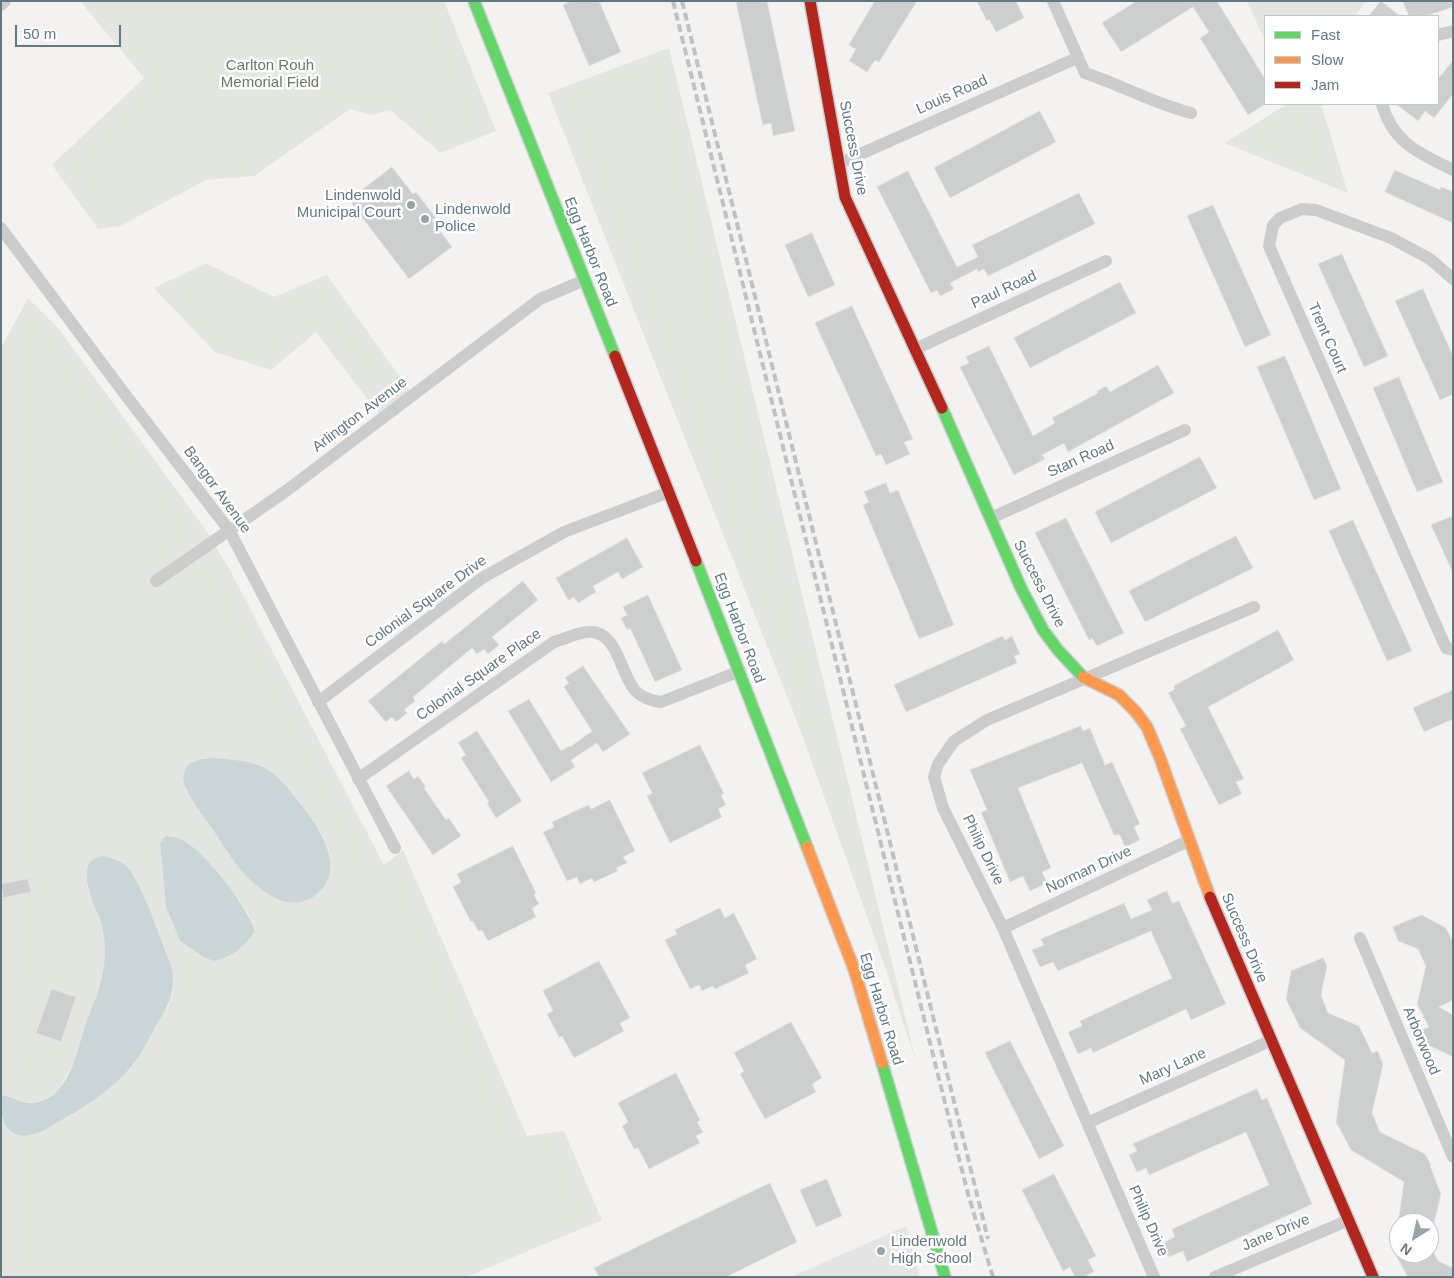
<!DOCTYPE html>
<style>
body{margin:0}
#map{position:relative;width:1454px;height:1278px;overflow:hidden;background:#f3f2f0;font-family:Arial,sans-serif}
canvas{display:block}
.frame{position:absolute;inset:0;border:2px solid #607a84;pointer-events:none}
.legend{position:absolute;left:1264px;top:15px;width:175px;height:90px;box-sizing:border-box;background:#fff;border:1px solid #bfcace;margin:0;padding:6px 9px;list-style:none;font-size:15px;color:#607a84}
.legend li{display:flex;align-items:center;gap:10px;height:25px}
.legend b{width:25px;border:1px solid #bfcace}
.north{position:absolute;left:1389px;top:1213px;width:50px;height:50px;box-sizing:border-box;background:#fff;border:1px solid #bfcace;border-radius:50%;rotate:215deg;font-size:14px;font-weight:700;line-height:20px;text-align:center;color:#607a84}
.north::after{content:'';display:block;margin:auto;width:18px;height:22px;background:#93a4aa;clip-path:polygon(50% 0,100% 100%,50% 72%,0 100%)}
.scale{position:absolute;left:15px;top:25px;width:106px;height:22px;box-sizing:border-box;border:2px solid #607a84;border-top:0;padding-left:6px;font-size:15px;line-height:18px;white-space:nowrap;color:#607a84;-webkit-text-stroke:4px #fff;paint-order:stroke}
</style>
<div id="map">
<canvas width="1454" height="1278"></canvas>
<div class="frame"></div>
<ul class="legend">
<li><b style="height:6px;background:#63d668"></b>Fast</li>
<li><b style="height:6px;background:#ff974d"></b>Slow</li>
<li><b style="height:6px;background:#b3261e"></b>Jam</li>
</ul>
<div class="north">N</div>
<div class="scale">50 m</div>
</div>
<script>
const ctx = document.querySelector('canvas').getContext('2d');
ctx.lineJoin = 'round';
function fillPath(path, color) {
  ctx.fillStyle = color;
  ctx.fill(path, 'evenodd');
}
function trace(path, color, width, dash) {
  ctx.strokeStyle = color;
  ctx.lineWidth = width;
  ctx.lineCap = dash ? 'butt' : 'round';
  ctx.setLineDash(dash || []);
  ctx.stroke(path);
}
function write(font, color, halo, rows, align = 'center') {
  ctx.font = font + ' Arial,sans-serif';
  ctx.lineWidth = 5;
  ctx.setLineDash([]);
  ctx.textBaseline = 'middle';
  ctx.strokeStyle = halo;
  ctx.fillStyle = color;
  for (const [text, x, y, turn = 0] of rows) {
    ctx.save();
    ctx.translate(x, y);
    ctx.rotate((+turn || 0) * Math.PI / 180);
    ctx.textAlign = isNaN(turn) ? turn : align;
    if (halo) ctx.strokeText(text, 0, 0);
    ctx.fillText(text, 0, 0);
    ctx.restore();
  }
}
fillPath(new Path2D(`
 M906,1226L920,1277H791Z`), '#e3e4e3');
fillPath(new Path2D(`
 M80,1H444L496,131L441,153L390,110L371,115L350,109L254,176L206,180L120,226L98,229L52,165L144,78Z
 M1247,1H1366L1355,16H1265V41Z
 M669,48L916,1061L884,964L798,724L548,93Z
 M1287,104H1321L1348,193L1225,143Z
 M206,263L274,297L327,275L413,395L382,418L316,332L271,370L215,352L154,288Z
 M28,298L59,329L205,529L230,570L384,865L403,850L527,1136L564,1131L602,1220L466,1277H1V1117L14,1133C22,1135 29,1136 36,1133C65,1123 116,1087 135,1063C145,1050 151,1034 159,1020C164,1011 171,1003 173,993C177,964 149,910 137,882L87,885L104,934L106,956L102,980L74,1062L59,1089L47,1099L25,1104L6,1096H1V348ZM211,758C233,760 255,762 273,774C287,783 296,798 306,811C324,835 344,866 319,893L277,899L247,877L207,822L191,762L199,759ZM160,843L211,864L240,901L249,916L255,931L240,949L214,961L205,958L180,941L166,907Z`), '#e3e6de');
fillPath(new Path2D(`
 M211,758C227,759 245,760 260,766C280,774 293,794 306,811C323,834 346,871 316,895C308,901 297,904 288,902C273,900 260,888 249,879C235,865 224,846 213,830C204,817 193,803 186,788C184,784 182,778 184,774C187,760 200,759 211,758Z
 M166,836C171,837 177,837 182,840C205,851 248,907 255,931C245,947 233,956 214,961L205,958L180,941L166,907L160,843Z
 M103,856C111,858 120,860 127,867C140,879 164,946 171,965C177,993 169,1003 156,1026C149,1038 144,1051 135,1062C115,1088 85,1107 57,1123C46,1129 28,1141 14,1133C0,1125 1,1110 1,1096C16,1095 21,1108 41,1101C49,1099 55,1094 60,1088C75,1069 79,1043 87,1021C92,1007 99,992 102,977C105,963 106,950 104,936C101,914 86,896 87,873C87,863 92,858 103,856Z`), '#cad5d7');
const building = new Path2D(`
 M571,1H599L621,52L589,66L563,5Z
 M736,1H767L795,131L773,136L771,123L763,125Z
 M875,1H917L879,62L875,60L867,72L849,61L856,49L849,45Z
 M977,1H1016L1024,18L996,32L989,19L987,21Z
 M1137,1H1217L1265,79V104L1248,115L1200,38L1209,32L1193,7L1121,52L1102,23Z
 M1381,1L1400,16H1369Z
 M1403,1H1453V7L1426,16H1409Z
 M1453,61V94L1434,118L1425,111L1418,121L1396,104H1438V79Z
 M1040,111L1056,142L950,198L934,168Z
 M392,167L413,194L416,192L436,218L432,220L452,247L409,279L349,200Z
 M1395,170L1440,190L1441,187L1453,192V223L1385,192Z
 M908,171L957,267L978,257L972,245L1079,193L1095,224L988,276L984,269L978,272L977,269L950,283L954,289L940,296L937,290L931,293L877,187Z
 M1213,205L1271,335L1245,347L1187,216Z
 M812,233L835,285L808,297L785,245Z
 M1342,254L1388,356L1364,367L1318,264Z
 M1120,282L1136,313L1030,368L1014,338Z
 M1423,289L1453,356V394L1440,400L1395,301Z
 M852,306L913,439L904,442L910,454L886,465L881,454L876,456L815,323Z
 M989,346L1033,436L1055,423L1052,418L1098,393L1097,391L1106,386L1110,392L1158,365L1174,393L1068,452L1064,443L1042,455L1045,459L1014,475L960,367L969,363L966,357Z
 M1285,356L1341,489L1314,500L1257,367Z
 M1399,377L1443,482L1417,492L1373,388Z
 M1200,457L1217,488L1111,543L1095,512Z
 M886,483L890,493L898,490L954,625L919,639L863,505L869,502L864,492Z
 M1453,516V573L1431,525Z
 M1066,518L1124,633L1097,646L1092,638L1089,640L1035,533Z
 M1353,520L1412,651L1387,661L1329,531Z
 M1236,536L1253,568L1145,622L1129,591Z
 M627,538L643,567L622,579L618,572L593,586L596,592L578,603L574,597L568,600L556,578Z
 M523,581L538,600L492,637L499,645L488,654L484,649L477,654L472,648L413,697L415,701L404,710L407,713L396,722L392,717L386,722L368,701L442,641L444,644Z
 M648,595L682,670L655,682L630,628L627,630L621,618L627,615L623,607Z
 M1278,630L1294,660L1208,707L1244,779L1236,782L1242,794L1219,805L1180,729L1186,726L1168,693L1175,689L1174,686Z
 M1003,636L1005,640L1012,636L1020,654L1014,656L1017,663L906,712L894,685Z
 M583,666L630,734L603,752L597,743L571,760L575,767L551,782L508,711L529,699L561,751L569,746L570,747L592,731L564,687L569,683L565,678Z
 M1453,690V719L1424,732L1413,708Z
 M1081,726L1083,731L1090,728L1105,765L1112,762L1140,824L1134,827L1140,840L1125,847L1120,835H1114L1082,763L1018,788L1051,868L1042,872L1047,883L1030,891L1023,876L1010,882L981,812L987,810L970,770Z
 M477,731L522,801L496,818L487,803L489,802L461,758L466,755L458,743Z
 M700,745L724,794L721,795L726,805L718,809L722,817L670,843L647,796L652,793L642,773Z
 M409,771L414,779L418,776L426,787L424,788L446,820L449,818L461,836L433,855L386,786Z
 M610,800L635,851L623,857L627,863L616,868L618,871L594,882L592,878L580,884L577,877L567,881L543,832L554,827L552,822L588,805L591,809Z
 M513,846L536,893L534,895L539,904L532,908L536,917L488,941L482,930L478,931L473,921L471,922L453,887L461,882L457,874Z
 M28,879L31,892L3,898L1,884Z
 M1167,891L1172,903L1179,901L1226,1004L1191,1020L1186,1009L1093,1053L1091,1048L1078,1054L1068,1032L1082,1026L1080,1021L1172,978L1151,931L1058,971L1053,962L1040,967L1032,950L1044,945L1041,939L1124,903L1131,919L1152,910L1147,900Z
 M720,908L725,918L734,913L757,959L745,965L749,973L715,989L713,986L702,991L699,985L690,989L665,940L677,934L675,930Z
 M1422,915L1446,928L1453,942V1000L1439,1007L1453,1015V1057L1428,1045L1420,1031L1429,1027L1417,1004L1426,966L1418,949L1398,941L1393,927Z
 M1323,958L1327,966L1321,995L1328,1013L1359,1026L1372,1053L1378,1051L1383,1065L1372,1113L1380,1132L1425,1154L1431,1165L1430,1166L1441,1194L1434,1223H1398L1404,1182L1351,1150L1336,1122L1345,1060L1300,1028L1286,999L1291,971Z
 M599,961L630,1018L620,1023L624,1031L574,1058L562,1036L559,1037L547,1014L553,1011L543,991Z
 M52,989L76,997L61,1042L36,1033Z
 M791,1022L822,1078L812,1084L816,1092L765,1119L740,1074L744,1071L734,1053Z
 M1010,1041L1064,1146L1039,1159L985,1053Z
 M676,1073L700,1120L697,1122L703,1132L696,1136L700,1143L649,1169L638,1148L634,1149L622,1126L628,1122L618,1103Z
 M1257,1089L1262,1100L1267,1098L1312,1204L1187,1262L1183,1251L1169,1257L1163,1243L1175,1237L1172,1229L1269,1185L1246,1132L1149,1175L1146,1168L1137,1172L1129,1155L1137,1151L1133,1144Z
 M1054,1174L1096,1256L1088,1260L1094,1272L1083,1277H1075L1070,1267L1063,1271L1022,1190Z
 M827,1179L842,1216L816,1227L800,1190Z
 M770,1183L797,1242L726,1277H599L594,1268Z
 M1395,1253H1434L1438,1261L1453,1268V1277H1408Z`);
fillPath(building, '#cdcfce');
trace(building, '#e2e2e0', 1);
const fast = new Path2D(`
 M474,1L615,356
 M942,408L1021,588L1043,630L1058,650L1083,677
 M696,561L807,847
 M882,1063L945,1277`);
const slow = new Path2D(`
 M1083,677L1119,695L1136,712L1147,727L1160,758L1210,897
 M807,847L854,969L882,1063`);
const jam = new Path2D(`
 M810,1L845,197L942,408
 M615,356L696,561
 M1210,897L1373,1277`);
trace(fast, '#cccfcf', 14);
trace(slow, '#cccfcf', 14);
trace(jam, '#cccfcf', 14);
trace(new Path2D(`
 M1053,1L1085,73C1121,85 1155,104 1191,113
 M1,5L5,1
 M1438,35L1453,31
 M1382,104C1393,143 1419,153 1453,170
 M840,163L1077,58
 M1,228L121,389L229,530L395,848
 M1453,279L1430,259L1391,238L1316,210L1302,209L1280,218L1273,225L1269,246L1446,648L1453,650
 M915,349L1106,261
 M991,518L1185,430
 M156,581L286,491L540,299L585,280
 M318,702L482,578L564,532L669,492
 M358,779L554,642C564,639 577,633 587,632C617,629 620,672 634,689C640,697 652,701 661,702L740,671
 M1003,928L1190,840
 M1360,938L1453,1157
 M1087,1123L1272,1040
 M1154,1277L1003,928L943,808L934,777L938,764L954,741L987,720L1254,607
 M1215,1277L1349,1220`), '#cbcccc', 12);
trace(fast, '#63d668', 11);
trace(slow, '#ff974d', 11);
trace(jam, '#b3261e', 11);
trace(new Path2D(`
 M673,1L938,1075L968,1194L993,1277
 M682,1L988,1239`), '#bfc2c2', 4, [8, 4]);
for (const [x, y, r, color] of [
 [411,205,5,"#93a4aa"],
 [425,219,5,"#93a4aa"],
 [881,1251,5,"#93a4aa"]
]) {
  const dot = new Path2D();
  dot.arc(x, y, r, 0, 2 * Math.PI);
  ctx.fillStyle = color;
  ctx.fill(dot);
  trace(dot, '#fff', 2);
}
write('15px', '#697a5f', '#fff', [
 ["Carlton Rouh",270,66],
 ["Memorial Field",270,83]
]);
write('15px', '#607a84', '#fff', [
 ["Louis Road",952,95,-24],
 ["Success Drive",853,148,79],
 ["Egg Harbor Road",590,252,68],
 ["Paul Road",1004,290,-25],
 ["Trent Court",1327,338,66],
 ["Arlington Avenue",360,415,-37],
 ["Stan Road",1081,459,-24],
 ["Bangor Avenue",217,490,54],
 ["Success Drive",1039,584,63],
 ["Colonial Square Drive",426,602,-36],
 ["Egg Harbor Road",739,628,69],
 ["Colonial Square Place",479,675,-35],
 ["Philip Drive",983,850,64],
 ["Norman Drive",1089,870,-25],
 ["Success Drive",1244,938,67],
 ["Egg Harbor Road",881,1009,73],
 ["Arborwood",1421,1041,67],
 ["Mary Lane",1173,1067,-24],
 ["Philip Drive",1148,1221,66],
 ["Jane Drive",1276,1233,-23]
]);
write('15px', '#607a84', '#fff', [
 ["Lindenwold",401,196,"right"],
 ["Municipal Court",401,213,"right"],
 ["Lindenwold",435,210],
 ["Police",435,227],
 ["Lindenwold",891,1242],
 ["High School",891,1259]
], 'left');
</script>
